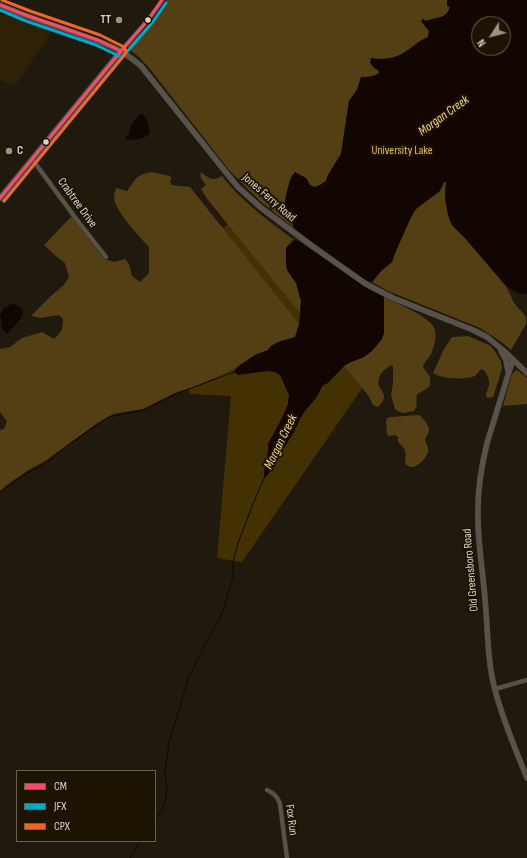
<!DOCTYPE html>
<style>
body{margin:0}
#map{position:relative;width:527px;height:858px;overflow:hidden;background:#201a0e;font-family:"Sofia Sans Condensed",sans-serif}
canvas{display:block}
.legend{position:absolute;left:16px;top:770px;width:140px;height:72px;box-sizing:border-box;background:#1d1301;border:1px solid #696151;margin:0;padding:5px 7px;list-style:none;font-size:12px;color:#dcd6c9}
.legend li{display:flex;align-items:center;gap:8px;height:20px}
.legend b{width:20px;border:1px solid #696151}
.north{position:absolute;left:471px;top:16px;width:40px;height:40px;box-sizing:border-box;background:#1d1301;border:1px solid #696151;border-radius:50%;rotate:234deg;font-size:11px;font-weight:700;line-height:16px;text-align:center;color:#dcd6c9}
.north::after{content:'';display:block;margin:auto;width:14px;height:18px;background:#9a9488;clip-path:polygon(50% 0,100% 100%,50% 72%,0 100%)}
</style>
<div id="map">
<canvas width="527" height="858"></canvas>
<ul class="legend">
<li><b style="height:5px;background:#f44d6c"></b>CM</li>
<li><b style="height:5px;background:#00a9ce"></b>JFX</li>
<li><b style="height:5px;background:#f26522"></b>CPX</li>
</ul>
<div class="north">N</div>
</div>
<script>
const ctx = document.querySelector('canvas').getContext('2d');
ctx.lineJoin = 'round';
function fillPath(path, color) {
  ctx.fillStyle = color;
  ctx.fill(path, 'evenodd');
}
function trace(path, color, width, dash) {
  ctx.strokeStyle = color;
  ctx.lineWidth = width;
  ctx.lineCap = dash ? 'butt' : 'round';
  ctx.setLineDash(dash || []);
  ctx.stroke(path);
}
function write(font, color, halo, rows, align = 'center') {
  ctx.font = font + ' "Sofia Sans Condensed",sans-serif';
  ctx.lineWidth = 4;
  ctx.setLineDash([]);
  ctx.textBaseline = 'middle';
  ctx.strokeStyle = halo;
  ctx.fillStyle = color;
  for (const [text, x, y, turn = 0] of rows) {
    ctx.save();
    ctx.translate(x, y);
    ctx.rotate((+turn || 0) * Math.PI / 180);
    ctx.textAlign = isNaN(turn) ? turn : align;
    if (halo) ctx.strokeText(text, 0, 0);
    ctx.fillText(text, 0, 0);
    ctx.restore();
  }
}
fillPath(new Path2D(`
 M1,14L52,31L15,86L0,80V16Z`), '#2d2106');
fillPath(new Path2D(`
 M238,194L262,216L357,286L380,298L415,312L242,562L217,558L231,396L190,394L187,383L64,343L235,219Z`), '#433003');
fillPath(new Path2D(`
 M166,0H447V6L450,7C450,7 448,13 448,13C443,19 433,18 426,21L423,19L421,21L429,31L428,37C416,42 408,52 397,56C392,59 384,59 378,59L379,73C374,77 367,77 361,77L357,90L349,101L341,154L328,175L326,181L320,185L315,187L310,185L306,178L292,175L290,180L283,212L291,219L294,228L261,202L229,170L150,69L139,57L130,50L128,46L154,19Z
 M152,172L170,176L172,179L170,181L171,185L190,187L299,324L295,337L271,346L268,350L255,355L237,367L223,374L193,387L175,393L143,409L113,414L96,424L45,461L27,471L8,484L0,491V430L4,429L7,421L0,412V348L1,349L10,347L22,338L42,332L54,339L62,330L63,319L59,315L41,318L31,316L51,296L64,285L69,277L65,263L57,257L44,245L72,216L104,259L114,262L125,259L129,264L132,276L140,282L149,273V247C139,236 115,211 114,198C114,195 115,191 116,188L127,191C136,179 135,175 152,172Z
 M201,172C209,178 212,182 222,176C241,201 267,220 292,239L286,248V263L287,270L296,283L301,301L300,313L208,200L201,189L206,185C203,181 199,177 201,172Z
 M444,182H446L445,197L448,215L452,225L465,238L506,286L514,303L526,317V324L511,350L500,341L480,328L388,291L372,282L381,271L392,262L395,253L411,217L416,209L425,201Z
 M384,297C398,304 424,314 433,326C436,330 436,336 435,341C434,346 432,352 430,356C427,360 424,362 423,367L430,377V386L425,390L417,394C415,401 419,404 414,411L403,413L397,411L395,409L391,395L393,383V367L392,365C383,369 375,378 380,388C382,391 384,393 384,397C384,401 380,405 377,407L373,405L368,395L344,366L349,363L364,357L383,304Z
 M468,336L491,346L496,353L501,361L502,369L493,397L487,398L486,394C490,384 491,380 484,370L481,369C479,371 477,374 475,376C466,380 441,379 433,373L444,349L452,337Z
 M517,370L527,378V404L503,406L512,374L515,371Z
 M419,415C423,418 429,425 429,430C429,433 426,437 425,440C426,444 429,448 428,452C426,460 411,474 405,463C406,452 407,450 398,442V437L395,435L389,436L387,434L386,422L387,418L391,417Z`), '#533f13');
fillPath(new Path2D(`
 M447,0H527V294L517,293L506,286L465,238L452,225L448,215L445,197L446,182H444L440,191L416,209L411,217L395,253L392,262L381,271L372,282L365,280L352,271L351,277L367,288L384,297V333L382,339L372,351L364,357L349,363L344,366L328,383L323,385L316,398L305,411L300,419L294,432L279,456L273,468L264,479V471L268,451V444L282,418L288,404L289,395L280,375L275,372L268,371L238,375L234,372L237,367L255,355L268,350L271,346L278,342L295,337L299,324L301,301L296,283L287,270L286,263V248L294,240L298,241L332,263L335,258L306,237L294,228L291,219L283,212C285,201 288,180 295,172L306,178L310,185L315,187L320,185L326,181L328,175L341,154L349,101L357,90L361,77C367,77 374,77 379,73L378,70L375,69L370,63L371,58C382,60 394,59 404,53C412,48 418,41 428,37L429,31L421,21L423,19L426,21C437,17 446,19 450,7L447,6ZM479,24H503V48H479Z
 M140,114H143C147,119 149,126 150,133C144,140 135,139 127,140L125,138L129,134L131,125Z
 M12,304C17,304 20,307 23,310L22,317L10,331L8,333C0,332 2,321 0,315L4,308Z`), '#110601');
trace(new Path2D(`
 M0,493L14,482L29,472L48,462L67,446L107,418L114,416L144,410L176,394L234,372
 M155,820L162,810L165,801L167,791L165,772L169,742L189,677L204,646L221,616L233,578V562L238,543L253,504L264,478
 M130,858L140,841`), '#110601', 1);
const street = new Path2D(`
 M121,51C135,34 151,19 162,0
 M32,159L80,224L106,257
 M495,689L527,680
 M267,790C274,793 278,797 280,804L287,858`);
const secondary = new Path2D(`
 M0,5C26,17 54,25 81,35C104,43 122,49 141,66L228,175L238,187L260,207L312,246L366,284L393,298L473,330L487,337L504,351L527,373
 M0,198L121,51
 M501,351L506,360L508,371
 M513,359L487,443C481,468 477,492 478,518C478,545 483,572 485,599C488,629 487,660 495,690C503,720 515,749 527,778`);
trace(street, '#38342c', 5);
trace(secondary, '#38342c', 6);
trace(street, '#58534a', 4);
trace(secondary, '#58534a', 5.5);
trace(new Path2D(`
 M0,5L28,16L98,40L121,51
 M0,198L121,51L148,20L162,0`), '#f44d6c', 3);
trace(new Path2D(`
 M0,10L26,21L96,45L119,56
 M4,201L125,54L152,23L166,3`), '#00a9ce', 3);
trace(new Path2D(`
 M2,0L30,11L100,35L124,47L126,51L125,54L4,201`), '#f26522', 3);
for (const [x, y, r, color] of [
 [119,20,4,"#9a9488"],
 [148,20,3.5,"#dcd6c9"],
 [46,142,3.5,"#dcd6c9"],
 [9,151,4,"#9a9488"]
]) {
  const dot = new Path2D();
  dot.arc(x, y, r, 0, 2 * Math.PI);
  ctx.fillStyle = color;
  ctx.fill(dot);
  trace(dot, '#1d1301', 1.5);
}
write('bold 12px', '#dcd6c9', '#1d1301', [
 ["TT",111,20],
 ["C",17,151,"left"]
], 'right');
write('12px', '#e5b960', '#1d1301', [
 ["University Lake",402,151]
]);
write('12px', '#dcd6c9', '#1d1301', [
 ["Jones Ferry Road",269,198,41],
 ["Crabtree Drive",77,203,54],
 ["Old Greensboro Road",471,570,-95],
 ["Fox Run",291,820,82]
]);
write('italic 13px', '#f8d490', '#1d1301', [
 ["Morgan Creek",444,116,-36],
 ["Morgan Creek",281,442,-64]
]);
</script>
